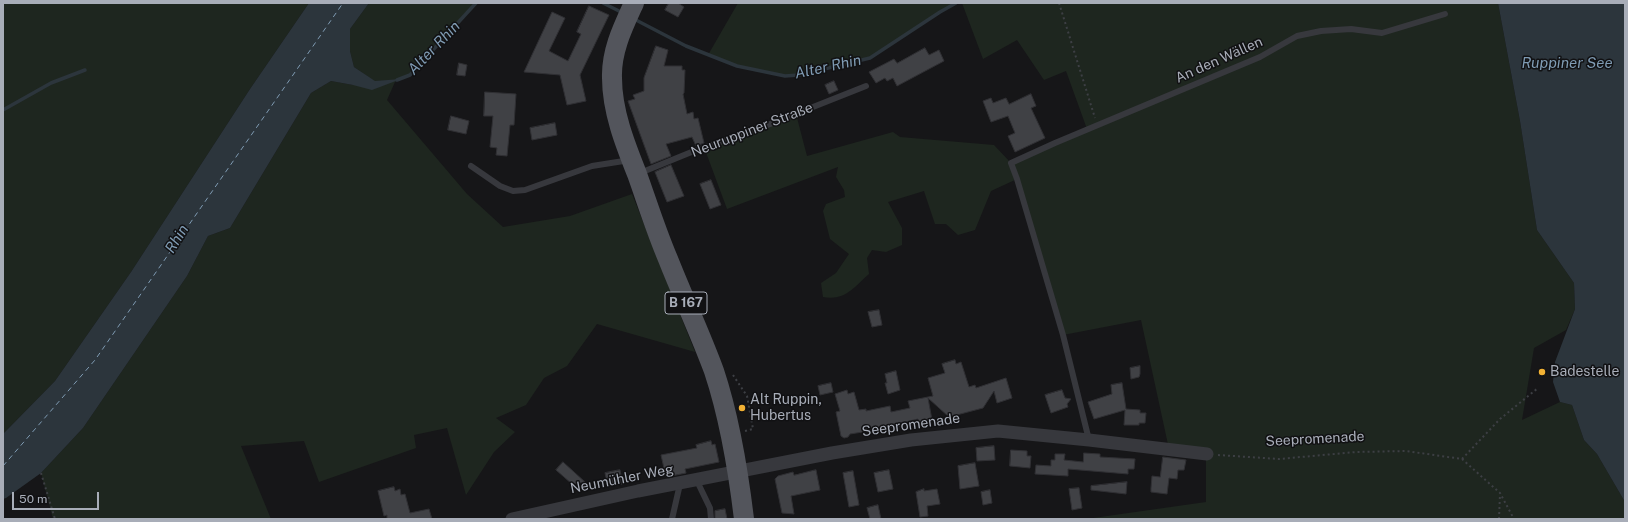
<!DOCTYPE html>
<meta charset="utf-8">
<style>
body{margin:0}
#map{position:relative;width:1628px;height:522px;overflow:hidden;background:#161618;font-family:"Public Sans",sans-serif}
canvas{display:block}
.frame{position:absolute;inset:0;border:4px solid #a8adb8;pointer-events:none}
.scale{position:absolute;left:12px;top:492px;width:87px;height:18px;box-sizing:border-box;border:2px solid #a8adb8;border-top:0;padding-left:5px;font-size:12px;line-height:14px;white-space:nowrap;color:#a8adb8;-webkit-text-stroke:3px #111113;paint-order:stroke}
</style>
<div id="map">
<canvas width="1628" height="522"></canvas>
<div class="frame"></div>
<div class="scale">50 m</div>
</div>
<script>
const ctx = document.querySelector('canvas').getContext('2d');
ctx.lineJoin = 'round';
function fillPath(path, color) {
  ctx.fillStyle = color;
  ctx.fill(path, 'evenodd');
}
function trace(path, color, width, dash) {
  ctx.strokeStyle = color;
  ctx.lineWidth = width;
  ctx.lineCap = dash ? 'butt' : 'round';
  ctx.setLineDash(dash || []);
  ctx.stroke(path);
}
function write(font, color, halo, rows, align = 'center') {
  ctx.font = font + ' "Public Sans",sans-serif';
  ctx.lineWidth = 3;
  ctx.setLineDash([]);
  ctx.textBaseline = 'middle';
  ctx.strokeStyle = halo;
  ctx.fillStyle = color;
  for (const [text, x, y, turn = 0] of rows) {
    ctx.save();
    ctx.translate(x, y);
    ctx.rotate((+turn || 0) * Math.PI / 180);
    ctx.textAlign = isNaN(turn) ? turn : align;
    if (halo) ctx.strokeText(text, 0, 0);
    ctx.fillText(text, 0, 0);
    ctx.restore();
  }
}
fillPath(new Path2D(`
 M3,3H309L250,89L131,272L55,381L3,434Z
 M369,3H474L410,75L395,82L387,100L467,194L503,227L570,216L632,194L695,352L597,324L567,366L544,378L526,405L496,418L515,432L494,452L466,495L447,428L414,435L416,448L319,482L304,441L241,446L271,519H53L41,473L83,428L187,276L208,236L230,228L311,93L331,81L353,85L374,81L354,67L350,51V29Z
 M738,3H956L940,12L870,58L799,75L785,76L737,66L708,55Z
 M962,3H1498L1520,121L1537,230L1574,283L1575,309L1566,330L1534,348L1522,420L1560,402L1572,405L1584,440L1597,454L1625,502V519H1086L1206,502V454L1169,449L1141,320L1063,335L1017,179L991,191L975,230L958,235L946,224H935L924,191L888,202L902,228V245L886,252L872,250L867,258L869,274C853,288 845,301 823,297L821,283L836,273L849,254L830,239L823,211L826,204L845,197L844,190L836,177L838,167L727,209L704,147L796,114L807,156L893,132L900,137L994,145L1011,163L1087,129L1066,71L1044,80L1017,40L983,59Z`), '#1e261f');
fillPath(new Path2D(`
 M309,3H369L350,29V51L354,67L375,81L401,79L372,90L353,85L331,81L311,93L230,228L208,236L187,276L83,428L41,473L6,498L3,499V434L55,381L131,272L250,89Z
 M1498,3H1625V502L1597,454L1584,440L1572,405L1560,402L1553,382L1555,362L1575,309L1574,283L1537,230L1520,121Z`), '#2c353c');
trace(new Path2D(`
 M603,3L623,13
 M634,19L686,46L737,66L785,76L799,75L870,58L940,12L956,3
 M397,80L410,75L476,3
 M3,110L51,83L85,70`), '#2c353c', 3.5);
trace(new Path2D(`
 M3,466L95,360L343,3`), '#7f9bb3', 1, [5, 4]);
const building = new Path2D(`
 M669,3H678L684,7L678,17L665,10Z
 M589,6L609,15L580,75L586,101L567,105L560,75L524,72L552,12L565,18L549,51L568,61L581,34L577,32Z
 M656,46L668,50L664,66H682V70H685L684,93L683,94L687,114L693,112L694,119L698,118L704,143L696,146L692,137L666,144L671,156L651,164L628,101L635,99L633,95L644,91V78Z
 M925,48L929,55L939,50L944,61L897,86L893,78L887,81L885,78L876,83L869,72L894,59L897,63Z
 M459,63L467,65L465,76L457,75Z
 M834,81L838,90L829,94L825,85Z
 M485,92L516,94L514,125H510L507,156L496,155L497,148L490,147L493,116H484Z
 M1031,94L1036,106L1031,108L1045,138L1015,152L1008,136L1015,133L1008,116L991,122L983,101L991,98L993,103L1006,98L1009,104Z
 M451,116L469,121L466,134L448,130Z
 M555,123L557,135L532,140L530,128Z
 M671,165L684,196L667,202L655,172Z
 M711,180L721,205L710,209L700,184Z
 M879,310L882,325L872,327L868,312Z
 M955,360L956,364L961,362L969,387L975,385L976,388L1006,378L1012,398L997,403L994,391L983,408L949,417L928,398L932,420L919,422L918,419L900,423L901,426L850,434L848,437L844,438L841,436L836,412L840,411L835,394L847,390L848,394L854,392L859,410L866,409V411L890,406L891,412L910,408L908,401L933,396L928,378L945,373L942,364Z
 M1140,366V374L1139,377L1131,379L1130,368Z
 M896,371L900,390L888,394L885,383H887L885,374Z
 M831,383L833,392L820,395L818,386Z
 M1122,383L1126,409L1140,410V413H1146L1145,423H1139V425H1124L1125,410L1094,419L1088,402L1112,394L1111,385Z
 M1062,390L1065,398L1071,399L1067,404L1068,407L1051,413L1045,395Z
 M711,441L712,445L715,444L719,462L685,469L686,473L666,477L661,455L697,448L696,445Z
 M994,446L995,460L977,461L976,448Z
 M1011,450L1027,451V456H1031L1030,468L1010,466Z
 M1084,453L1100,454V457L1135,459L1134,469H1128V474L1068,469V476L1035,474L1036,465L1051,466V460H1055V454H1065L1064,460L1083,462Z
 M1163,457L1186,460L1184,470H1178L1177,479L1169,478L1167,494L1151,492V488L1152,476L1160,477Z
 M563,462L585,482L572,484L556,470Z
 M975,463L979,486L960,489L958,466Z
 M620,470L623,484L608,486L605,473Z
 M816,470L820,490L791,496L794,514L782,513L775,479L778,476L793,472L794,475Z
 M889,470L893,489L878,492L874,473Z
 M853,471L859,505L849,507L843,473Z
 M1127,482L1126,494L1091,490V486Z
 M394,487L395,491L400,489L401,495L405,494L410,513L429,509L432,519H387V515L384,516L378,491Z
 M1079,488L1082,508L1072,510L1069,489Z
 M924,489V491L937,489L940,504L927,506L928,516L920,517L916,492Z
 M990,490L992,503L983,505L981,492Z
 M878,505L881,519H870L867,508Z
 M725,509L727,519H715V511Z`);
fillPath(building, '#404145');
trace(building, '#303034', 1);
trace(new Path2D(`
 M1059,3L1095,118
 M733,375L747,396L753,429L745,431
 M1218,455L1279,459L1356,452L1406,451L1462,459L1500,493L1514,519
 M1462,459L1500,419L1538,388
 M41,473L55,519
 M1499,519L1500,494`), '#3d3f44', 2, [2, 3]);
trace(new Path2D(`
 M471,166L500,186L513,191L525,190L592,166L630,160
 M640,173L694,151L755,130L866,86
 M1089,440L1063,335L1017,179L1011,163L1055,143L1260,57L1297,36L1321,31L1351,29L1382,33L1445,14
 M697,481L710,508L711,519
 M672,519L680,484`), '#37383d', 6);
trace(new Path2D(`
 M512,519L638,491L832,453L911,440L998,431L1089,440L1207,454`), '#37383d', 13);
trace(new Path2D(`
 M634,3C623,27 611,51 612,78C612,111 625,144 637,174C647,202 656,231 668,259C683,297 700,333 714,371C730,419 738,469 744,519`), '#53555c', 20);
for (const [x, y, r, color] of [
 [1542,372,4,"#f2b134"],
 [742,408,4,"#f2b134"]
]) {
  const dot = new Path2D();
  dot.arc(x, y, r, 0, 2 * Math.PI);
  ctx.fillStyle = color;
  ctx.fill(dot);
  trace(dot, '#111113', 1.5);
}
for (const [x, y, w] of [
 [686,303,42]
]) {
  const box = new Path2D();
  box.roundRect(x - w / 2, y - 11, w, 22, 3);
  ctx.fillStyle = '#111113';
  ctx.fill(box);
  trace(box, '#a8adb8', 1);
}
write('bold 13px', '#a8adb8', null, [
 ["B 167",686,303]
]);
write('14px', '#a8adb8', '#111113', [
 ["An den Wällen",1219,60,-24],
 ["Neuruppiner Straße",752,130,-21],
 ["Seepromenade",911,425,-8],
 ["Seepromenade",1315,439,-3],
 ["Neumühler Weg",622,479,-11]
]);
write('14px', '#a8adb8', '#111113', [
 ["Badestelle",1550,372],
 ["Alt Ruppin,",750,400],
 ["Hubertus",750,416]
], 'left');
write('italic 15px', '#7f9bb3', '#111113', [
 ["Alter Rhin",434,48,-46],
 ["Ruppiner See",1567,63],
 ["Alter Rhin",828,67,-12],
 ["Rhin",177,239,-58]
]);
</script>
